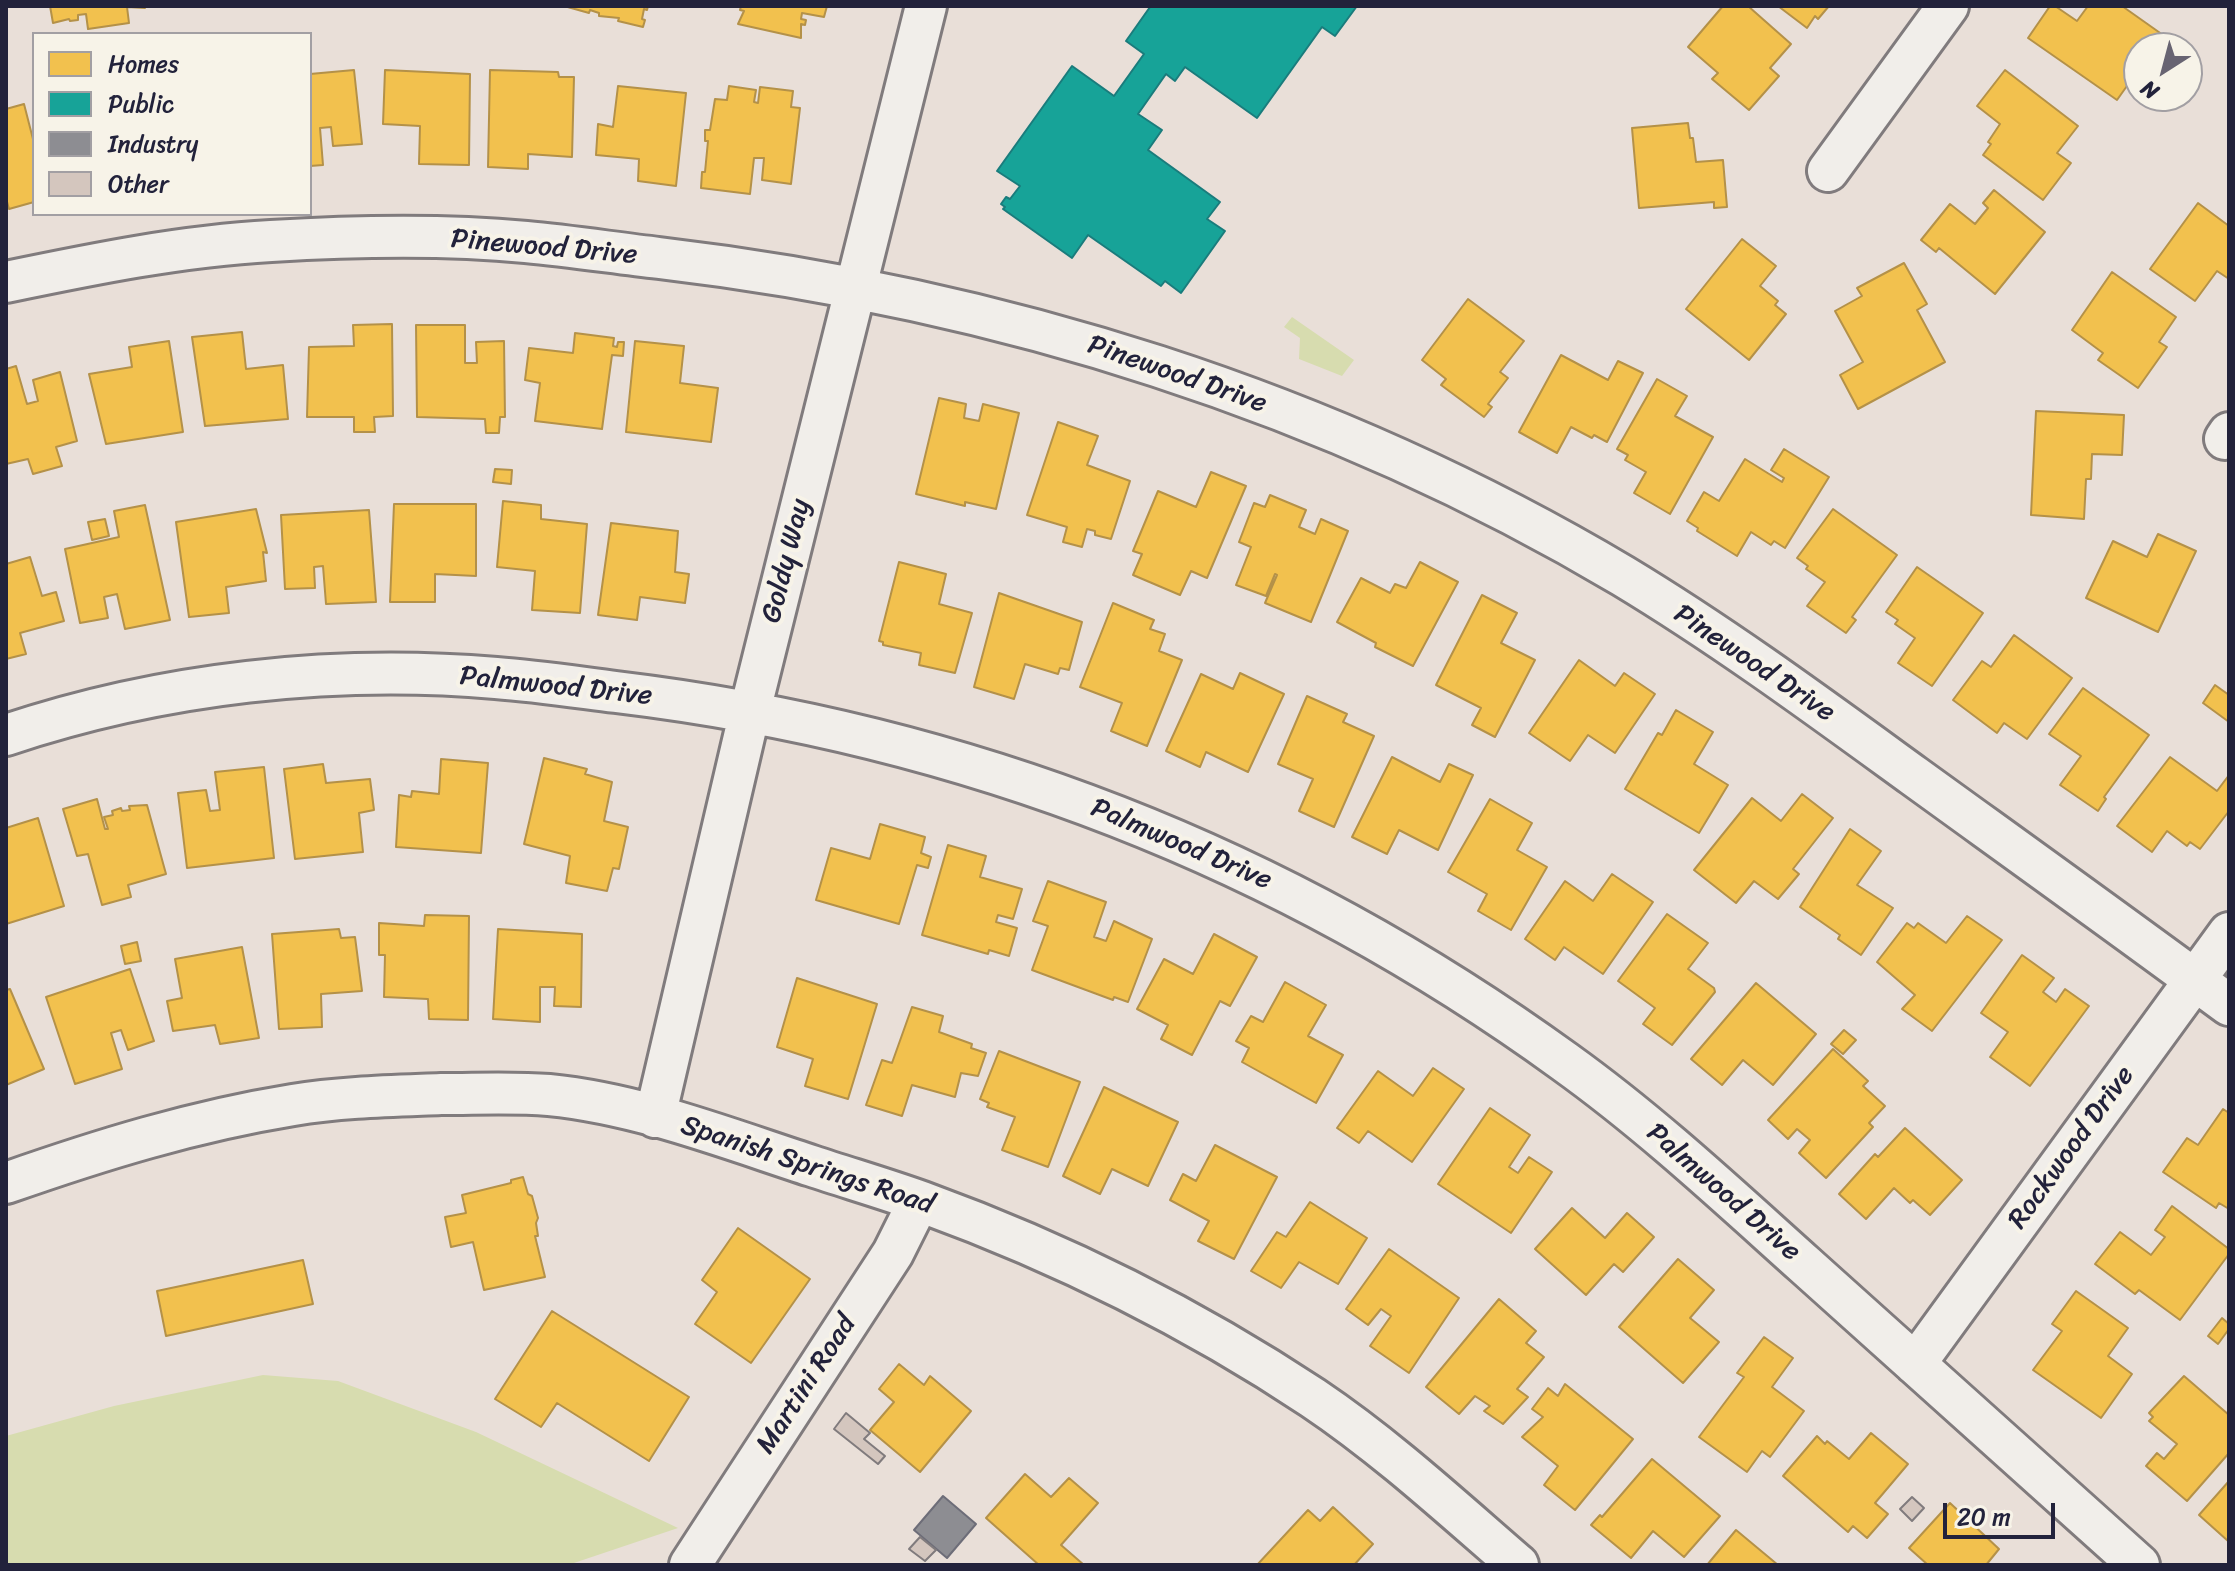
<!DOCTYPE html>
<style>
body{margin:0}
#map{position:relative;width:2235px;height:1571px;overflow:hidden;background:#e9dfd8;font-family:Sriracha,sans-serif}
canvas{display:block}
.frame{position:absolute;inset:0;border:8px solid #22223b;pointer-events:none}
.legend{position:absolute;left:32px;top:32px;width:280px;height:184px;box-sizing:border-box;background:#f7f3e8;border:2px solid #a29fa3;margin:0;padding:10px 14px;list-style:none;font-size:24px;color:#22223b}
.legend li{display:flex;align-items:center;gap:16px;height:40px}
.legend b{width:40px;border:2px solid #a29fa3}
.north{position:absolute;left:2123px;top:32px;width:80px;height:80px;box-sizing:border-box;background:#f7f3e8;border:2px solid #a29fa3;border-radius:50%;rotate:216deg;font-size:22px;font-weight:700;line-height:32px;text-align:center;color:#22223b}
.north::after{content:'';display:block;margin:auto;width:28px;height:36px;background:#686472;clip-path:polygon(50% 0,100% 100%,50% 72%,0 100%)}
.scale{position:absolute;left:1943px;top:1503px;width:112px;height:36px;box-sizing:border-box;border:4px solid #22223b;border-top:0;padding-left:10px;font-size:24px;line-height:28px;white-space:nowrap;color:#22223b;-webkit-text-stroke:6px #f7f3e8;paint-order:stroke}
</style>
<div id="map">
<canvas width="2235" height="1571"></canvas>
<div class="frame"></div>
<ul class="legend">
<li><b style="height:22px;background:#f2c14e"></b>Homes</li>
<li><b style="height:22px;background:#17a398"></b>Public</li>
<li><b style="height:22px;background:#8d8d92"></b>Industry</li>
<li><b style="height:22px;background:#d4c6be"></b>Other</li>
</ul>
<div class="north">N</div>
<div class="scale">20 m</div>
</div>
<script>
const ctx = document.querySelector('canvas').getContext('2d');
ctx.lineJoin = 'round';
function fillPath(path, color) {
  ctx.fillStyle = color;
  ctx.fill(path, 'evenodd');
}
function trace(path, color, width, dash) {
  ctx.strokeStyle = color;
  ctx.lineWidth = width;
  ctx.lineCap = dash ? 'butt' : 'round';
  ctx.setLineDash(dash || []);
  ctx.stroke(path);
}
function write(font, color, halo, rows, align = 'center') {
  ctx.font = font + ' Sriracha,sans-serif';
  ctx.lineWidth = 8;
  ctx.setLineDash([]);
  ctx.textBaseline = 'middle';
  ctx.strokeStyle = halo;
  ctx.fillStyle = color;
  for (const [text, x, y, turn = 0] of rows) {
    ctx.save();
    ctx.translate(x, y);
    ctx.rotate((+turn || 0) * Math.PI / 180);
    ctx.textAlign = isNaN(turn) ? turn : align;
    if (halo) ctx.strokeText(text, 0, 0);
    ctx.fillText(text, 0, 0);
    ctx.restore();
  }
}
fillPath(new Path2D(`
 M1292,317L1354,360L1342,376L1299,359L1300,338L1284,327Z
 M263,1375L338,1381L476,1432L678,1528L568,1565H6V1436L114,1406Z`), '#d7dcaf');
const homes = new Path2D(`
 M50,6H145V8L127,7L129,23L88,29L86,14L78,15V20L70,21L69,19L53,23Z
 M564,6H648L647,10L644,9L642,19L645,20L643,27L618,21L619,18L599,16V13L590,10L589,13Z
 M741,6H827L824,17L802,13L801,19L806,20L805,25L801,24V38L738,24L744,11L740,10Z
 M1723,6H1748L1791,44L1770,68L1779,76L1749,110L1712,79L1718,73L1688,47Z
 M1778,6H1829L1818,19L1815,16L1807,28Z
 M2050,6H2055L2077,21L2088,6H2122L2163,35L2154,48H2139V69L2117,100L2028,38Z
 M354,70L362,144L333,146L331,127L320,128L323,165L310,166V74Z
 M385,70L470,74L469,165L419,164L420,126L383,124Z
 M490,70L558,72L559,77H574L572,157L528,154V169L488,167Z
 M2005,70L2078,126L2057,153L2071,163L2043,200L1983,155L1991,144L1988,142L2000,124L1977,106Z
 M618,86L686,93L676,186L638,181L639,159L596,155L598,124L613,127Z
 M729,86L756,90L754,102L758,103L760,87L793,91L791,107L800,108L791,184L762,180L764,158H754L750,194L701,188L702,172H705L708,141H705V130H710L715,99L727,100Z
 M24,104L34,143V202L9,209L6,198V109Z
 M1688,123L1690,138H1693L1696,162L1723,160L1727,207L1714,208V202L1639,208L1632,128Z
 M1994,190L2045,232L1995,294L1939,248L1936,252L1921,240L1950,204L1975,224L1988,208L1983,203Z
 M2198,203L2229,226V279L2217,271L2195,301L2150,269Z
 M1742,239L1776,266L1760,286L1778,301L1775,305L1786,314L1749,360L1686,309Z
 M1904,263L1927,304L1917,310L1945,362L1858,409L1840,375L1863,362L1835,311L1862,296L1857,288Z
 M2112,272L2176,317L2159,342L2167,347L2138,388L2098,360L2103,353L2072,330Z
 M1468,299L1524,341L1500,372L1508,378L1488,404L1492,407L1484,417L1441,385L1446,379L1422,360Z
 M392,324L393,416L374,417L375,432H354V417H307L309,347L354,346L353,325Z
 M416,325H465V363H477L476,342L504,341L505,417H500L499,433H486L485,419L417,417Z
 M242,332L246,369L283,365L288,419L205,426L192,337Z
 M575,333L614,338L613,346L617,347L618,342H624L623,356L612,355L602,429L535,421L540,383L525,380L529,348L573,353Z
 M169,341L183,432L106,444L89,374L132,367L129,347Z
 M635,341L684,346L680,383L718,388L711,442L626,432Z
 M1561,355L1608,380L1618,361L1643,373L1607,442L1594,435L1592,438L1571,427L1557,453L1519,432Z
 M16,366L27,404L38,401L33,380L60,372L77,441L56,447L62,466L33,474L28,459L6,464V369Z
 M1657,379L1687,396L1675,416L1713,437L1670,514L1634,493L1646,472L1625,460L1628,455L1617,449Z
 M939,398L966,404L964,418L979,421L983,404L1019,413L996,509L965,502V506L916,494Z
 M2036,411L2124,415L2122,455L2092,454L2091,479H2086L2084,519L2031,515Z
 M1058,422L1098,436L1087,465L1130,481L1111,539L1095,535V531L1087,529L1082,547L1063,542L1067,527L1027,515Z
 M1784,449L1829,477L1785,548L1774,541L1771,545L1751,532L1737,556L1697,531L1698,528L1687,521L1704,492L1719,501L1745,459L1782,482L1784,478L1771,470Z
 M495,469L512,470L511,484L493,482Z
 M1211,472L1246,486L1207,578L1191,571L1180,595L1133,575L1142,554L1133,551L1158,491L1196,507Z
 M1270,495L1306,510L1299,527L1315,534L1321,519L1348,531L1311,622L1265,603L1277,575L1275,574L1266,596L1236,585L1251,547L1239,542L1254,503L1265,507Z
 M503,501L541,505V519L587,524L580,613L532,610L535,571L497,567Z
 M394,504H476V576L435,574V602H390Z
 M145,505L170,620L125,629L117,594L104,597L108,618L80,623L65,549L119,537L114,511Z
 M256,509L267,553L263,552L266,581L226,587L229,613L189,617L176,522Z
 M1833,509L1897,555L1852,617L1856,620L1846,633L1807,606L1825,582L1806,569L1808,566L1797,558Z
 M369,510L376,602L326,604L323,566L314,567L315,588L285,589L281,515Z
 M105,519L109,536L92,540L88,522Z
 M611,523L678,531L675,572L689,574L685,603L640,597L637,620L598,615Z
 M2158,534L2196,551L2158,632L2086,598L2113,541L2147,557Z
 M30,557L42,596L56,592L64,621L20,633L26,654L6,659V564Z
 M899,562L946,574L939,604L972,613L955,673L919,665L921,653L883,645V642L879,641Z
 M1420,562L1458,582L1413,666L1375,647L1376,643L1337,622L1361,578L1390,593L1395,584L1406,588Z
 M1917,567L1983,613L1932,686L1898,663L1915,638L1895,624L1898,620L1886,612Z
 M999,593L1082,622L1069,670L1060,668L1058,674L1025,664L1014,699L974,687Z
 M1482,595L1517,613L1501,643L1535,660L1495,737L1472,725L1481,708L1436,685Z
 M1113,603L1154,620L1150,629L1165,634L1159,651L1182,660L1147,746L1111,731L1122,703L1080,687Z
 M2014,635L2072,678L2027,739L2004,723L1997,733L1953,700L1982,661L1991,667Z
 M1579,660L1615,686L1624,673L1655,694L1615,753L1588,735L1570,761L1529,733Z
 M1240,673L1284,694L1248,772L1206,752L1200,767L1166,751L1201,674L1233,689Z
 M2215,685L2229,695V722L2203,703Z
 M2083,688L2149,735L2104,797L2106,799L2098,811L2060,785L2081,756L2049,734Z
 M1307,696L1347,714L1343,722L1374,736L1334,827L1299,811L1313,779L1278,764Z
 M1676,710L1713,732L1694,764L1728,785L1699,833L1625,789L1658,733L1662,735Z
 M1392,757L1440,782L1449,764L1473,775L1438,850L1399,830L1387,854L1352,837Z
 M2170,757L2217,791L2229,775V811L2200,849L2190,842L2187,846L2167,831L2152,852L2117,826Z
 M544,758L587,769L585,774L612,782L604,821L628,827L619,869L613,868L607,891L566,883L570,856L524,844Z
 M441,759L488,763L481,853L396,847L399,795L411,797L412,791L439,794Z
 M323,764L326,783L370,779L374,810L359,813L363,852L295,859L284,769Z
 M264,767L274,858L187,868L178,793L206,790L210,811L220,810L215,772Z
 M1802,794L1833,818L1793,869L1799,874L1778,899L1754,881L1736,903L1694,870L1752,798L1781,821Z
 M97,799L105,829H108L104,817L113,815L112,811L121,808L122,811L130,810L129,806L147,805L166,874L128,885L131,897L102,905L88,854L77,856L63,809Z
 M1490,799L1532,823L1517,850L1547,867L1511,930L1478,911L1487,894L1448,872Z
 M38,818L64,906L6,924V828Z
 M880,824L925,837L921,853L931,857L928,868L917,865L899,924L816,900L831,848L870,859Z
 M1850,829L1881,851L1857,885L1893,908L1861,955L1838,939L1840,935L1800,907Z
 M948,845L986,856L980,877L1022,889L1013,919L998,915L996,922L1017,928L1009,956L989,950L988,954L922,935Z
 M1612,874L1653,902L1603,974L1564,947L1555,960L1525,939L1565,881L1593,901Z
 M1048,881L1106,902L1094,937L1106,941L1114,921L1152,939L1128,1002L1114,997L1113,1000L1032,970L1048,926L1033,921Z
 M1667,914L1708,943L1688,969L1714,988L1715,992L1672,1045L1643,1024L1655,1008L1618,981Z
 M425,915L469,916L468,1020L429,1019L428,999L384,997L385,955H379V923L424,926Z
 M1967,916L2002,940L1932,1031L1902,1009L1915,995L1877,962L1907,923L1914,928L1918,923L1946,943Z
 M339,929L341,938L355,937L362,991L321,994L322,1027L279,1029L272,934Z
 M498,929L582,934L581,1007L554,1006L555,987H540V1022L493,1019Z
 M1214,934L1257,957L1230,1006L1220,1001L1192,1055L1161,1039L1168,1025L1137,1009L1164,959L1193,974Z
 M137,942L141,961L125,964L121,946Z
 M242,947L259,1038L220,1044L215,1025L173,1031L167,1001L182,998L175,959Z
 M2022,955L2054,978L2043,992L2056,1002L2065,989L2089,1006L2030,1086L1990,1057L2008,1032L1981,1013Z
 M130,969L154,1041L128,1050L121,1030L111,1033L122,1069L75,1084L46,997Z
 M797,978L877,1004L848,1099L805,1086L813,1059L777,1047Z
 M1285,982L1326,1005L1308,1036L1343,1055L1316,1103L1242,1062L1249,1048L1236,1041L1251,1016L1263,1022Z
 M1756,983L1816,1034L1773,1085L1743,1060L1722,1085L1691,1059Z
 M10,989L44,1069L6,1085V990Z
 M912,1007L943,1016L939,1032L972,1044L971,1048L986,1053L978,1076L961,1073L955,1097L912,1085L902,1116L866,1105L882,1060L892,1063Z
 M1844,1030L1856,1040L1843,1054L1831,1044Z
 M1833,1049L1868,1081L1863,1086L1885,1106L1869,1123L1873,1127L1826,1178L1799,1153L1810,1140L1797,1129L1788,1139L1768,1120Z
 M999,1051L1080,1082L1048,1167L1002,1150L1015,1117L987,1107L989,1103L980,1099Z
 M1433,1068L1464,1089L1412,1162L1368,1131L1359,1143L1337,1128L1378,1071L1413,1096Z
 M1104,1087L1178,1122L1148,1186L1112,1169L1100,1194L1063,1176Z
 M1490,1108L1530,1135L1509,1167L1518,1173L1529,1157L1552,1172L1511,1233L1438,1184Z
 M2223,1109L2229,1113V1209L2219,1203L2216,1208L2163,1172L2187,1138L2198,1145Z
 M1905,1128L1962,1180L1930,1215L1913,1200L1910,1203L1894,1188L1866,1219L1839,1194L1875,1154L1878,1157Z
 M1215,1145L1277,1177L1234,1259L1198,1241L1209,1221L1170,1200L1183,1174L1196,1181Z
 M523,1177L528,1194L532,1196L538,1218L536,1223L538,1236H535L545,1277L484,1290L473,1242L451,1247L445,1217L466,1213L462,1195L511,1183V1180Z
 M1310,1202L1367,1238L1338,1284L1299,1262L1281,1288L1251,1271L1277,1232L1286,1237Z
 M2172,1206L2229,1249V1254L2180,1320L2139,1290L2135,1294L2095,1264L2120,1232L2151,1255L2165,1237L2155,1230Z
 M1572,1208L1605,1238L1627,1213L1654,1237L1623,1272L1614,1264L1586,1295L1535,1249Z
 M738,1228L810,1279L751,1363L695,1324L717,1292L702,1280Z
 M1389,1249L1459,1298L1409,1373L1370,1346L1391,1316L1381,1309L1368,1325L1346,1309Z
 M1678,1259L1714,1290L1690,1318L1719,1342L1683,1383L1619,1327Z
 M303,1260L313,1304L166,1336L157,1291Z
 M2076,1291L2128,1328L2108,1356L2132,1374L2101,1418L2033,1370L2062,1331L2052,1324Z
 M1499,1299L1536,1331L1526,1343L1544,1357L1517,1389L1528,1397L1503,1424L1484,1411L1490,1406L1475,1396L1459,1414L1426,1387Z
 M552,1311L689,1397L649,1461L557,1403L541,1427L495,1399Z
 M2222,1318L2229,1324V1329L2218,1344L2208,1336Z
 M1764,1337L1793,1358L1772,1387L1804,1411L1770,1457L1762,1451L1747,1472L1699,1437L1744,1377L1737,1373Z
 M899,1364L924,1385L930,1376L971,1411L920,1472L870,1430L894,1402L879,1389Z
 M2184,1376L2229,1415V1453L2187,1501L2146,1466L2157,1453L2164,1459L2177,1444L2149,1421L2153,1417L2149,1413Z
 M1565,1384L1633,1439L1575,1510L1544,1485L1558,1466L1522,1437L1543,1417L1532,1409L1548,1388L1558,1396Z
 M1871,1433L1908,1464L1875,1503L1888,1514L1867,1538L1853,1526L1848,1532L1783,1476L1817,1436L1825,1444L1827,1441L1849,1459Z
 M1652,1459L1720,1516L1684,1557L1653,1531L1631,1558L1591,1525L1600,1515L1602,1517Z
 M1025,1474L1051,1497L1069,1478L1098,1503L1061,1545L1084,1565H1039L986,1518Z
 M2229,1481V1540L2228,1541L2199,1515Z
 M1950,1503L1999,1549L1986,1565H1928L1909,1548Z
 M1333,1507L1373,1544L1354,1565H1257L1308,1510L1320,1521Z
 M1736,1530L1778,1565H1707Z`);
fillPath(homes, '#f2c14e');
trace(homes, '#b49148', 2);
const public = new Path2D(`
 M1148,6H1357L1335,36L1322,27L1257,118L1185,67L1175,81L1166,74L1138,114L1162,130L1148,150L1220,202L1207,219L1225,231L1181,293L1165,281L1161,286L1088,235L1072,258L1003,209L1005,207L1001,204L1006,197L1010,199L1020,186L997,171L1072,66L1114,96L1144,54L1126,41L1150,7Z`);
fillPath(public, '#17a398');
trace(public, '#1a7c7c', 2);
const industry = new Path2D(`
 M943,1496L976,1524L947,1558L914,1530Z`);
fillPath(industry, '#8d8d92');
trace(industry, '#6d6d78', 2);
const building = new Path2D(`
 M846,1413L870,1433L864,1439L885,1456L878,1464L834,1429Z
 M1912,1497L1924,1508L1912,1521L1900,1509Z
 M920,1537L936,1550L925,1561L909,1549Z`);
fillPath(building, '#d4c6be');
trace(building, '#807b7d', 2);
const minor = new Path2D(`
 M1828,171L1948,6
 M6,282C93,264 181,246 271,241C355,236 442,234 526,242C570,246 615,253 659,258C998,298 1329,401 1623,576C1724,637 1819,707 1914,776C2019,852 2125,928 2229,1005
 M2225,439L2229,433
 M6,735C162,683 332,664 496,678C536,681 576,687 616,692C964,734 1281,856 1565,1062C1650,1123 1727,1195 1805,1265C1917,1365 2028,1465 2139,1565
 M655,1117L750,711L926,6
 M6,1183C100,1150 194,1121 293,1105C341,1097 392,1096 441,1094C477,1094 513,1092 549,1095C639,1104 726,1138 812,1166C848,1178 886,1189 922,1202C1059,1252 1191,1317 1313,1398C1386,1447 1452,1508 1518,1565
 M1915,1364L2229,933
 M690,1565L893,1253L919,1201`);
trace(minor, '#807b7d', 46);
trace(minor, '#f1eeea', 40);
write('28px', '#22223b', '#f7f3e8', [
 ["Pinewood Drive",544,248,5],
 ["Pinewood Drive",1177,375,19],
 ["Goldy Way",787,561,-76],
 ["Pinewood Drive",1754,664,34],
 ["Palmwood Drive",556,687,6],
 ["Palmwood Drive",1181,845,23],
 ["Rockwood Drive",2072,1148,-54],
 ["Spanish Springs Road",807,1166,18],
 ["Palmwood Drive",1723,1193,41],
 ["Martini Road",807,1385,-57]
]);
</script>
